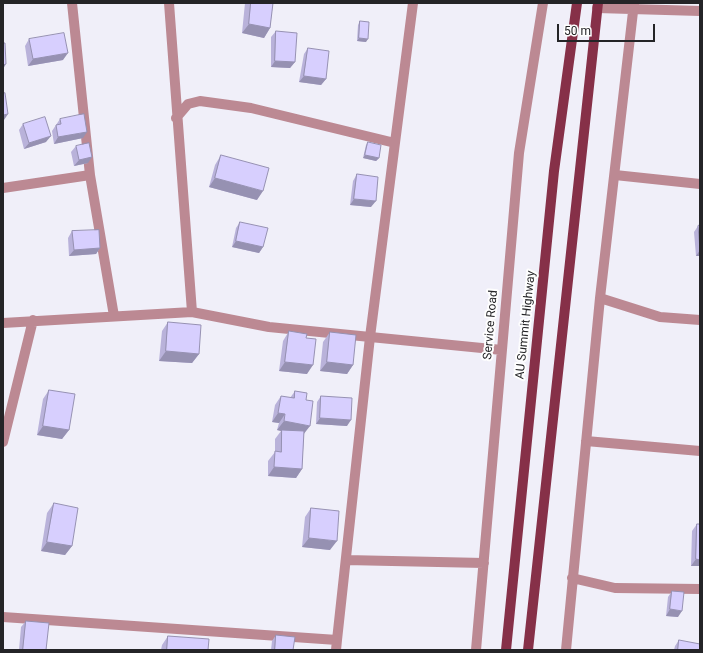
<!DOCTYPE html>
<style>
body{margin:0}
#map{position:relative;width:703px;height:653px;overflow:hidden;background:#f0eff9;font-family:Roboto,sans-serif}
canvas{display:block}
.frame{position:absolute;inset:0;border:4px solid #242427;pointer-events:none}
.scale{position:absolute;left:557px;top:24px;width:98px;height:18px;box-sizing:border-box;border:2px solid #242427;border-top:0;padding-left:5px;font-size:12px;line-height:14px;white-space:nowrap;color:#242427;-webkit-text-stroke:3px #fefefe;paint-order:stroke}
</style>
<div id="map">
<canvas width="703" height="653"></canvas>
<div class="frame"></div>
<div class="scale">50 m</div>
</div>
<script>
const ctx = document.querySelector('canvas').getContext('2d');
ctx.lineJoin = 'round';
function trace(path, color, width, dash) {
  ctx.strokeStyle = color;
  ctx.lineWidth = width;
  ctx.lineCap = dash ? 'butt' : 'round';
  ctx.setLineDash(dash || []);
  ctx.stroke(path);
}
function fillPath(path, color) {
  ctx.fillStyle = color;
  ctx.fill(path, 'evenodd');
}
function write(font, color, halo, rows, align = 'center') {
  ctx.font = font + ' Roboto,sans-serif';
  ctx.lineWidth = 4;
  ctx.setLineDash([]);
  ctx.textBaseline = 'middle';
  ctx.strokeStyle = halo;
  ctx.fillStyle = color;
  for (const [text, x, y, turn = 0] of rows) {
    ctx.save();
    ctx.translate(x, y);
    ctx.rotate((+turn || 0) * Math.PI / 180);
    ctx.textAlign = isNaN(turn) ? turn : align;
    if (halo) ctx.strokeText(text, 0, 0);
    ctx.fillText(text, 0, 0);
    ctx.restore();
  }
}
trace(new Path2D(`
 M72,3L90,175
 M169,3L192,312
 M597,8L700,11
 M176,118L188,104L200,101L251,108L395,143
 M615,175L700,184
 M3,188L90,175L114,316
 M600,298L660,317L700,320
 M3,323L192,312L269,327L502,350
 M586,441L700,451
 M3,442L33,320
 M346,560L484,563
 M572,578L615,588L700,589
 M3,617L337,640L336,650
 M337,640L370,337L413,3
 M476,650L519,153L543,3
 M566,650L600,298L634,3`), '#bc8993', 10);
trace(new Path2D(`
 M506,650L554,171L577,3
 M528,650L598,3`), '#863048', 10);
fillPath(new Path2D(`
 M245,3H273L270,28L264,38L242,33Z
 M360,21L366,42L357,41L358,25Z
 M276,31L295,62L290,68L271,67V37Z
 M29,39L63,60L28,66L25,46Z
 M308,48L326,79L321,85L299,82L304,54Z
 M60,119L83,138L54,144L52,131Z
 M23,124L46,142L24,149L19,130Z
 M368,142L379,158L376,161L363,158L366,145Z
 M76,146L88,163L74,166L71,152Z
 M221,155L257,200L209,187L215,165Z
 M357,174L371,207L350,205L353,181Z
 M240,222L263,247L259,253L232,247L236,228Z
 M700,225V256H696L694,232L698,226Z
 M72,231L100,248L96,254L69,256L68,238Z
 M168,322L199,354L192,363L159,361L162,331Z
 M289,331L306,338L307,374L279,371L283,341Z
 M330,332L353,365L347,374L320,371L323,342Z
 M49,390L69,430L62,439L37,435L43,399Z
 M295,391L306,400L302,469L296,478L268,476V461L275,452V439L281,431L277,430L279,423L272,422L275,405L281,396L290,398Z
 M321,396L347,426L316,424L317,402Z
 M54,503L72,546L65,555L41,551L47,513Z
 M311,508L330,550L302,547L305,517Z
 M697,524L700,566H691L692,531Z
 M672,591L678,617L666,616L668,597Z
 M26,621L46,650H19L21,627Z
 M276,635L293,650H271L272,641Z
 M168,636L208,650H161L162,645Z
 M679,640L700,650H674L675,646Z`), '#b9b2da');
fillPath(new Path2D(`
 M249,24L270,28L264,38L242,33Z
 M359,38L368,39L366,42L357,41Z
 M68,53L63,60L28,66L33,59Z
 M275,61L295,62L290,68L271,67Z
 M6,64L3,69V65Z
 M304,76L326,79L321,85L299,82Z
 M8,114L4,120H3V115Z
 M87,132L83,138L54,144L58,137Z
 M51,136L46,142L24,149L29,143Z
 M365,155L379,158L376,161L363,158Z
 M92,157L88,163L74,166L79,160Z
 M215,178L263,191L257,200L209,187Z
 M354,199L376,201L371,207L350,205Z
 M236,241L263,247L259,253L232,247Z
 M100,248L96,254L69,256L74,250Z
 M700,250V256H696Z
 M166,351L199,354L192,363L159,361Z
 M285,362L313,365L307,374L279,371Z
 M327,362L353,365L347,374L320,371Z
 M278,413L285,414L279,423L272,422Z
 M320,418L351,420L347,426L316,424Z
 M284,421L310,426L303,435L282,430L281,431L277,430Z
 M43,426L69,430L62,439L37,435Z
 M274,467L302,469L296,478L268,476Z
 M309,538L337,541L330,550L302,547Z
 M47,542L72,546L65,555L41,551Z
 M696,559L700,560V566H691Z
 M670,609L682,611L678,617L666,616Z`), '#9691b2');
const building = new Path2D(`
 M251,3H273L270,28L249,24Z
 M360,21L369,22L368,39L359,38Z
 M276,31L297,33L295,62L275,61Z
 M64,33L68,53L33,59L29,39Z
 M3,43H5L6,64L3,65Z
 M308,48L329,51L326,79L304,76Z
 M5,93L8,114L3,115V94Z
 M84,114L87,132L58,137L56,125L61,124L60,119Z
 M45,117L51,136L29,143L23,124Z
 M368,142L381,145L379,158L365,155Z
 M89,143L92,157L79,160L76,146Z
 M221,155L269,168L263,191L215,178Z
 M357,174L378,177L376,201L354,199Z
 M240,222L268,228L263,247L236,241Z
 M700,225V250L698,226Z
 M99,230L100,248L74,250L72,231Z
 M168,322L201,325L199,354L166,351Z
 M289,331L307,334L306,338L316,339L313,365L285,362Z
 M330,332L356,335L353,365L327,362Z
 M49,390L75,394L69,430L43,426Z
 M295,391L307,393L306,400L313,401L310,426L284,421L285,414L278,413L281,396L294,398Z
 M321,396L352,398L351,420L320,418Z
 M282,430L304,431L302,469L274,467L275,451L281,452Z
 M54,503L78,508L72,546L47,542Z
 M311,508L339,511L337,541L309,538Z
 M697,524H700V560L696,559Z
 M672,591L684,592L682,611L670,609Z
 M26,621L49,623L46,650H23Z
 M276,635L295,637L293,650H275Z
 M168,636L209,639L208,650H167Z
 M679,640L700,644V650H678Z`);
fillPath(building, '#d7cffe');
trace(building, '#9691b2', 1);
write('12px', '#242427', '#fefefe', [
 ["Service Road",491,325,-85],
 ["AU Summit Highway",526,325,-84]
]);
</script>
